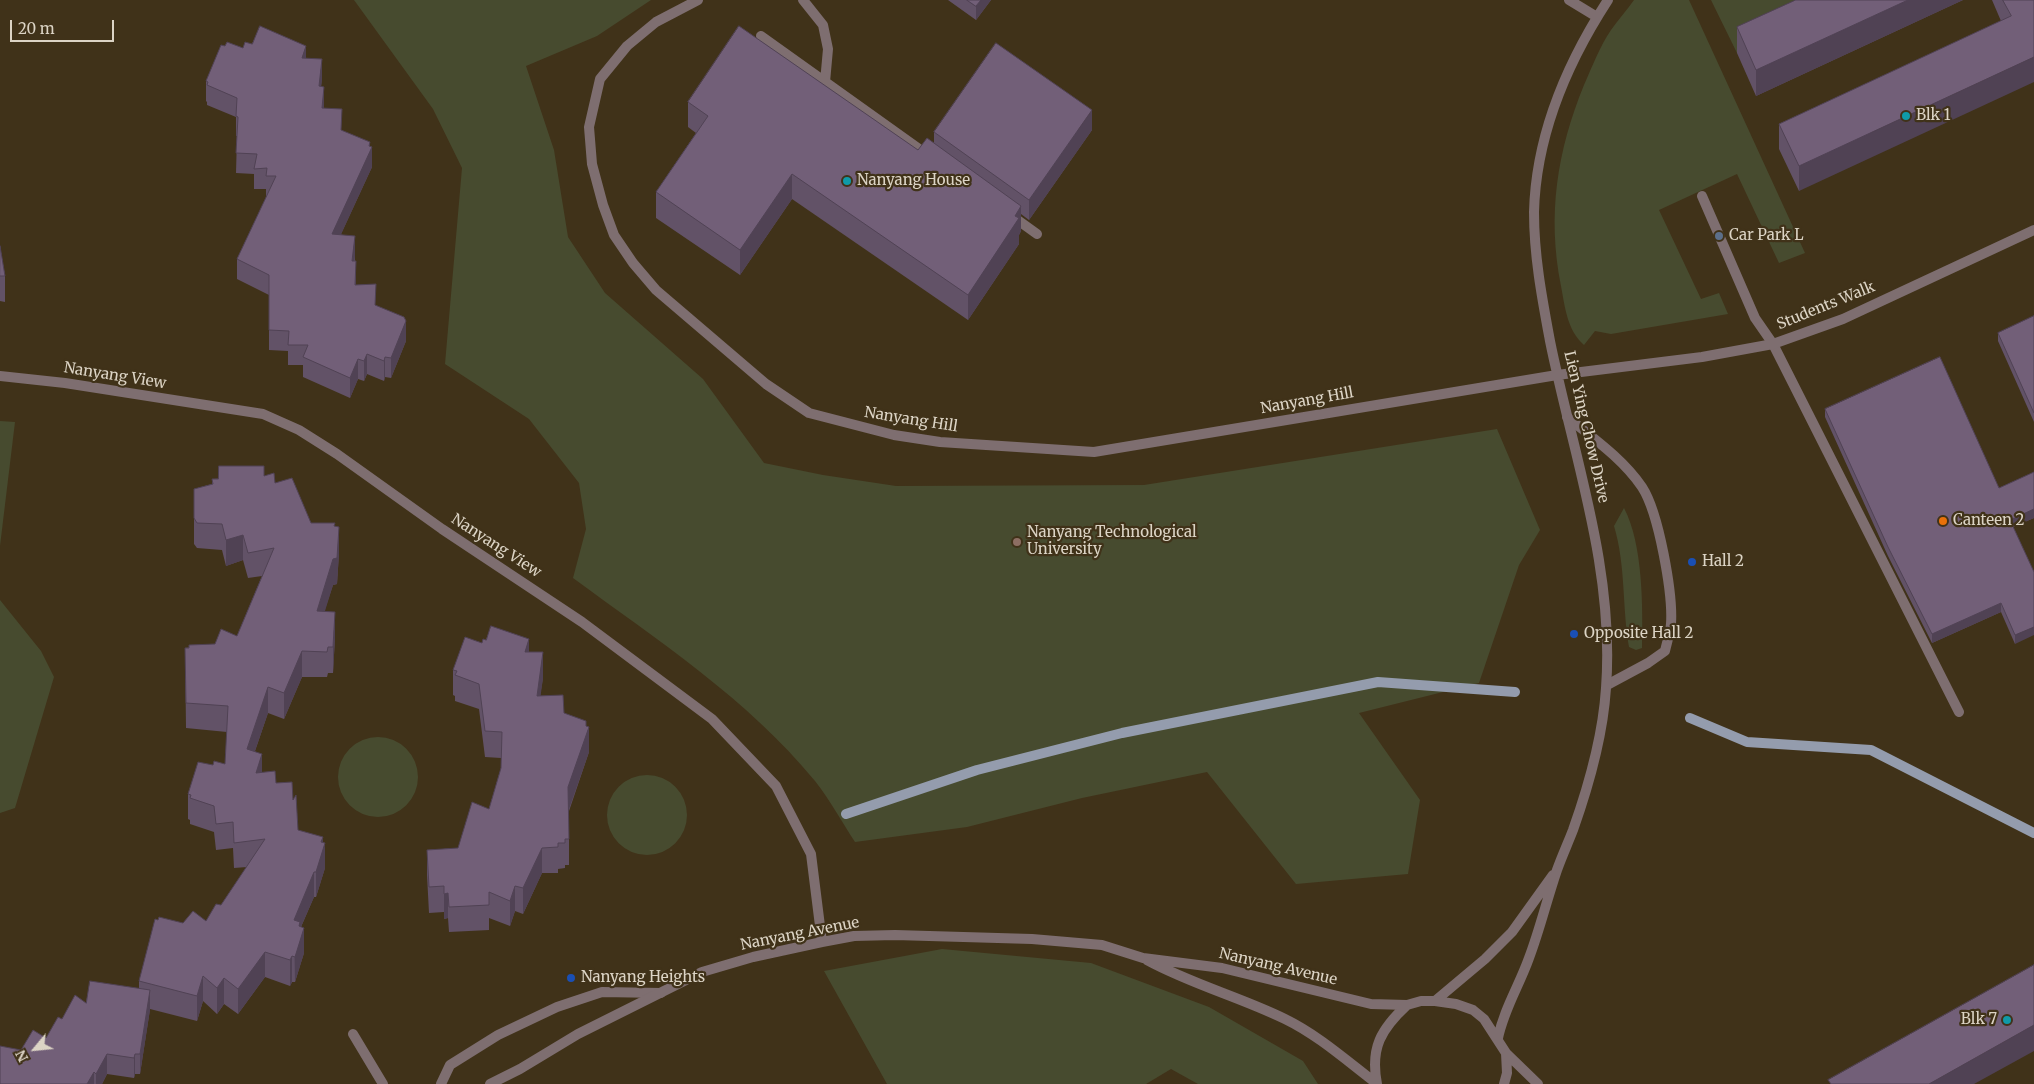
<!DOCTYPE html>
<style>
body{margin:0}
#map{position:relative;width:2034px;height:1084px;overflow:hidden;background:#403219;font-family:Merriweather,serif}
canvas{display:block}
.north{position:absolute;left:10px;top:1024px;width:50px;height:50px;-webkit-text-stroke:4px #403219;paint-order:stroke;rotate:242deg;font-size:14px;font-weight:700;line-height:20px;text-align:center;color:#dcd4c5}
.north::after{content:'';display:block;margin:auto;width:18px;height:22px;background:#dcd4c5;clip-path:polygon(50% 0,100% 100%,50% 72%,0 100%)}
.scale{position:absolute;left:10px;top:20px;width:104px;height:22px;box-sizing:border-box;border:2px solid #dcd4c5;border-top:0;padding-left:6px;font-size:15px;line-height:18px;white-space:nowrap;color:#dcd4c5;-webkit-text-stroke:4px #403219;paint-order:stroke}
</style>
<div id="map">
<canvas width="2034" height="1084"></canvas>
<div class="north">N</div>
<div class="scale">20 m</div>
</div>
<script>
const ctx = document.querySelector('canvas').getContext('2d');
ctx.lineJoin = 'round';
function fillPath(path, color) {
  ctx.fillStyle = color;
  ctx.fill(path, 'evenodd');
}
function trace(path, color, width, dash) {
  ctx.strokeStyle = color;
  ctx.lineWidth = width;
  ctx.lineCap = dash ? 'butt' : 'round';
  ctx.setLineDash(dash || []);
  ctx.stroke(path);
}
function write(font, color, halo, rows, align = 'center') {
  ctx.font = font + ' Merriweather,serif';
  ctx.lineWidth = 4.5;
  ctx.setLineDash([]);
  ctx.textBaseline = 'middle';
  ctx.strokeStyle = halo;
  ctx.fillStyle = color;
  for (const [text, x, y, turn = 0] of rows) {
    ctx.save();
    ctx.translate(x, y);
    ctx.rotate((+turn || 0) * Math.PI / 180);
    ctx.textAlign = isNaN(turn) ? turn : align;
    if (halo) ctx.strokeText(text, 0, 0);
    ctx.fillText(text, 0, 0);
    ctx.restore();
  }
}
fillPath(new Path2D(`
 M354,0H651L597,36L526,66L554,150L568,237L605,293L703,379L764,463L823,475L896,486L1144,485L1497,429L1540,530L1519,565L1479,683L1359,713L1420,800L1408,874L1296,884L1207,772L1082,798L967,827L855,842C842,822 830,800 815,781C748,699 657,640 573,578L586,529L579,483L529,419L445,364L462,168L433,109Z
 M1634,0H1689L1805,253L1779,263L1737,174L1659,210L1701,299L1719,293L1728,314L1611,334L1595,331L1584,345C1567,330 1565,307 1561,286C1547,215 1557,151 1584,85C1592,67 1600,46 1611,30C1618,20 1627,10 1634,0Z
 M1711,0H1850L1737,53Z
 M0,421L15,422L0,546Z
 M1624,508C1643,544 1643,607 1642,648L1636,650L1629,647C1622,607 1626,566 1614,526Z
 M0,600L41,651L54,677L15,808L0,813Z
 M338 777a40 40 0 1 1 80 0a40 40 0 1 1-80 0Z
 M607 815a40 40 0 1 1 80 0a40 40 0 1 1-80 0Z
 M942,949L1091,963L1209,1007L1303,1061L1318,1084H1198L1171,1069L1146,1084H887L824,971Z`), '#474b2f');
trace(new Path2D(`
 M1690,718L1747,742L1871,750L2034,833
 M846,814L977,770L1122,733L1378,682L1515,692`), '#949cad', 10);
trace(new Path2D(`
 M1702,196L1755,318L1773,344L1959,712
 M1567,417C1593,438 1623,459 1642,487C1659,513 1673,594 1671,624C1670,633 1667,642 1665,651L1648,663L1607,685
 M353,1034L383,1084
 M441,1084L450,1065L498,1035L557,1007L602,992L661,993`), '#7e6e70', 10);
trace(new Path2D(`
 M698,0L656,22L627,46L600,79L589,127L592,164L603,205L614,235L633,263L656,290L766,384L809,413L894,435L940,442L1094,452L1557,375L1702,357L1773,344L1843,319L2034,230
 M803,0L823,25L828,49L825,82
 M1569,0L1597,17
 M761,36L929,156
 M1012,216L1037,234
 M0,376L65,383L263,414L299,430L337,454L442,529L582,622L712,719L776,786L811,854L822,942
 M1147,960C1191,984 1240,997 1285,1019C1318,1035 1347,1061 1376,1083
 M1435,1001L1485,959L1512,932L1553,875
 M1498,1038C1504,1009 1519,986 1529,958C1540,929 1547,899 1557,870C1562,856 1568,843 1573,830C1589,785 1603,736 1606,688C1615,569 1573,455 1550,341C1542,298 1534,256 1534,212C1536,135 1567,63 1608,0
 M490,1084L520,1069L578,1034L702,972L753,957L822,942L854,936L895,935L1032,939L1102,945L1143,958L1222,968L1371,1004L1407,1005L1421,1001H1435L1456,1004L1473,1010L1484,1019L1506,1053L1538,1084
 M1377,1084C1370,1048 1381,1029 1407,1005
 M1504,1084L1507,1073L1506,1053`), '#7e6e70', 10);
fillPath(new Path2D(`
 M948,0H991L976,20Z
 M1796,0H1963L1756,96L1737,53V27Z
 M1992,0H2034L1799,191L1779,149V124L2001,21Z
 M252,44L306,58L322,79L321,86L324,108L341,130L370,146L372,167L341,234L355,256V261L356,285L375,306L406,341L391,378L385,377L384,381L367,374L364,381L358,379L350,398L303,377V365H288V351L269,350V295L237,279V259L267,196H266V189H254V174L236,173L237,136H236V117L207,105V102L206,101V81L225,46L243,48Z
 M688,102L918,150L934,144V132L1092,130L1029,220L1021,214V231L1019,235V244L968,320L792,199L740,275L656,218V192L696,133L688,127Z
 M0,246L5,276V302L0,301Z
 M2034,316V422L1998,341V333Z
 M1825,409L1999,488L2034,472V518L2013,527L2034,572L2015,644L2001,612L1932,643L1888,556L1825,417Z
 M264,476L275,483L311,523L335,526L339,553L337,584L333,585L324,612L335,637L333,673H328L327,677H302L284,719L268,713L255,751L262,772L276,783L293,800L298,830L323,842L325,868L316,897H314L301,927L304,953L295,982H292L290,986L265,977L238,1014L224,1004L217,1014L203,1001L197,1021L150,1009L140,1074H135L134,1078L107,1074L102,1084H0L21,1050L46,1038L86,1003L139,988V981L183,923L206,921L221,905L247,867L234,868L233,848L216,850L214,832L190,824V820L188,819V794L213,765L225,764L227,732L186,728L185,648L215,644L237,636L262,576L248,578L243,560L226,566L222,550L197,548L194,544V489L212,484V479Z
 M529,652L543,678L540,696L564,713L586,726L589,752L569,811V865H565V868L558,869V873H542L523,914L515,911L510,926L489,918V930L449,932L448,918L444,919V912L429,913L427,875V850L458,848L489,809L501,768V758L485,757L479,709L455,701V696L453,695V670Z`), '#625267');
fillPath(new Path2D(`
 M981,0H991L976,20V6Z
 M1908,0H1963L1756,96V70Z
 M306,46V66L302,58Z
 M2034,57V82L1799,191V166Z
 M322,59V79L319,106V86Z
 M324,87V107L322,128V108Z
 M1092,110V130L1029,220V200Z
 M370,142V149L372,147V167L332,254V234Z
 M792,174V199L740,275V250Z
 M1021,206V231L1019,235V244L968,320V295L1015,216Z
 M355,236V256L352,281V261Z
 M356,261V281L355,305V285Z
 M406,321V341L391,378V358Z
 M367,354V374L364,381V361Z
 M385,357V377L384,381V361Z
 M358,359V379L350,398V378Z
 M2034,509V518L2010,528V520Z
 M339,527V553L337,584L333,585L317,637V611L333,559Z
 M243,535V560L226,566V540Z
 M2001,603V612L1932,643V634Z
 M335,612V637L333,673V647Z
 M2034,627V635L2015,644V635Z
 M529,639V665L525,652Z
 M302,651V677L284,719V693Z
 M543,652V678L537,722V696Z
 M268,687V713L247,774V749Z
 M586,721V734L589,727V752L568,812V787Z
 M262,754V779L256,773Z
 M323,837V852L325,843V868L316,897V872L321,842Z
 M542,848V873L523,914V888Z
 M314,872V897L300,929L304,928V953L295,982L294,920Z
 M515,886V911L510,926V901Z
 M448,893V918L444,919V894Z
 M265,952V977L238,1014V989Z
 M292,956V982L290,986V960Z
 M203,976V1001L197,1021V996Z
 M224,978V1004L217,1014V988Z
 M150,990V1010L140,1074V1054Z
 M2034,1025V1051L1974,1084H1929Z
 M107,1054V1074L102,1084H96V1074Z
 M135,1054V1074L134,1078V1058Z
 M94,1072V1084H87Z`), '#504254');
const building = new Path2D(`
 M967,0H981L976,6Z
 M1796,0H1908L1756,70L1737,27Z
 M2003,0H2034V57L1799,166L1779,124L2011,16Z
 M260,26L306,46L302,58L322,59L319,86L324,87L322,108L342,109L341,130L370,142L369,146L372,147L332,234L355,236L352,261H356L355,285L376,284L375,305L404,317L406,321L391,358L385,357L384,361L367,354L364,361L358,359L350,378L303,357L308,345H288L289,331L269,330V275L237,259L276,176H266L267,168L254,169L257,154L236,153L238,117L236,116L237,98L207,85L208,82L206,81L221,45L225,46L227,42L243,48L245,42L252,44Z
 M739,26L918,150L927,138L1021,206L1015,216L1019,218L968,295L792,174L740,250L656,192L708,116L688,102Z
 M996,43L1092,110L1029,200L934,132Z
 M0,246L5,276H0Z
 M2034,316V413L1998,333Z
 M1940,357L1999,488L2034,472V509L2010,520L2034,572V627L2015,635L2001,603L1932,634L1888,547L1825,409Z
 M219,466H264V476L274,473L275,483L292,478L311,523H335L334,526L339,527L337,558L333,559L317,611L335,612L333,647H328L327,652L302,651L284,693L268,687L247,749L262,754L256,773L275,771L276,783L292,782L293,800L296,795L298,830L323,837L321,842L325,843L316,872H314L294,920L300,922L299,926L304,928L295,957L292,956L290,960L265,952L238,989L224,978L217,988L203,976L197,996L139,981L155,919L158,920L159,917L183,923L193,911L206,921L216,904L221,905L265,839L234,843L233,822L216,824L214,806L190,798L191,795L188,794L198,762L213,765L214,761L225,764L228,706L186,703L185,648H189V645L215,644L221,629L237,636L274,548L248,553L243,535L226,540L222,524L197,523L194,518V489L213,484L212,479H218Z
 M491,626L529,639L525,652H543L537,696L563,695L564,713L586,721V726L589,727L568,787L569,839H565V843H558V847L542,848L523,888L515,886L510,901L489,892V905L449,907L448,893L444,894V886L429,887L427,850L458,848L472,802L489,809L501,768L502,732L485,731L479,684L455,675L457,671L453,670L465,637L482,643L483,639L486,640Z
 M2034,965V1025L1929,1084H1831L1828,1080Z
 M90,981L150,990L140,1054H135L134,1058L107,1054L96,1074L94,1072L87,1084H0V1046L21,1050L33,1030L46,1038L58,1017L62,1019L75,995L86,1003Z`);
fillPath(building, '#725f78');
trace(building, '#504254', 1);
for (const [x, y, r, color] of [
 [1906,116,5,"#0f9aa8"],
 [847,181,5,"#0f9aa8"],
 [1719,236,5,"#5c6f8a"],
 [1943,521,5,"#e8710a"],
 [1017,542,5,"#8d6e63"],
 [1692,562,5,"#1a4fb4"],
 [1574,634,5,"#1a4fb4"],
 [571,978,5,"#1a4fb4"],
 [2007,1020,5,"#0f9aa8"]
]) {
  const dot = new Path2D();
  dot.arc(x, y, r, 0, 2 * Math.PI);
  ctx.fillStyle = color;
  ctx.fill(dot);
  trace(dot, '#403219', 2);
}
write('15px', '#dcd4c5', '#403219', [
 ["Blk 1",1916,116],
 ["Nanyang House",857,181],
 ["Car Park L",1729,236],
 ["Canteen 2",1953,521],
 ["Nanyang Technological",1027,533],
 ["University",1027,550],
 ["Hall 2",1702,562],
 ["Opposite Hall 2",1584,634],
 ["Nanyang Heights",581,978],
 ["Blk 7",1997,1020,"right"]
], 'left');
write('15px', '#dcd4c5', '#403219', [
 ["Students Walk",1826,306,-22],
 ["Nanyang View",115,376,9],
 ["Nanyang Hill",1307,401,-10],
 ["Nanyang Hill",911,420,9],
 ["Lien Ying Chow Drive",1586,427,77],
 ["Nanyang View",496,546,33],
 ["Nanyang Avenue",800,934,-11],
 ["Nanyang Avenue",1278,967,13]
]);
</script>
